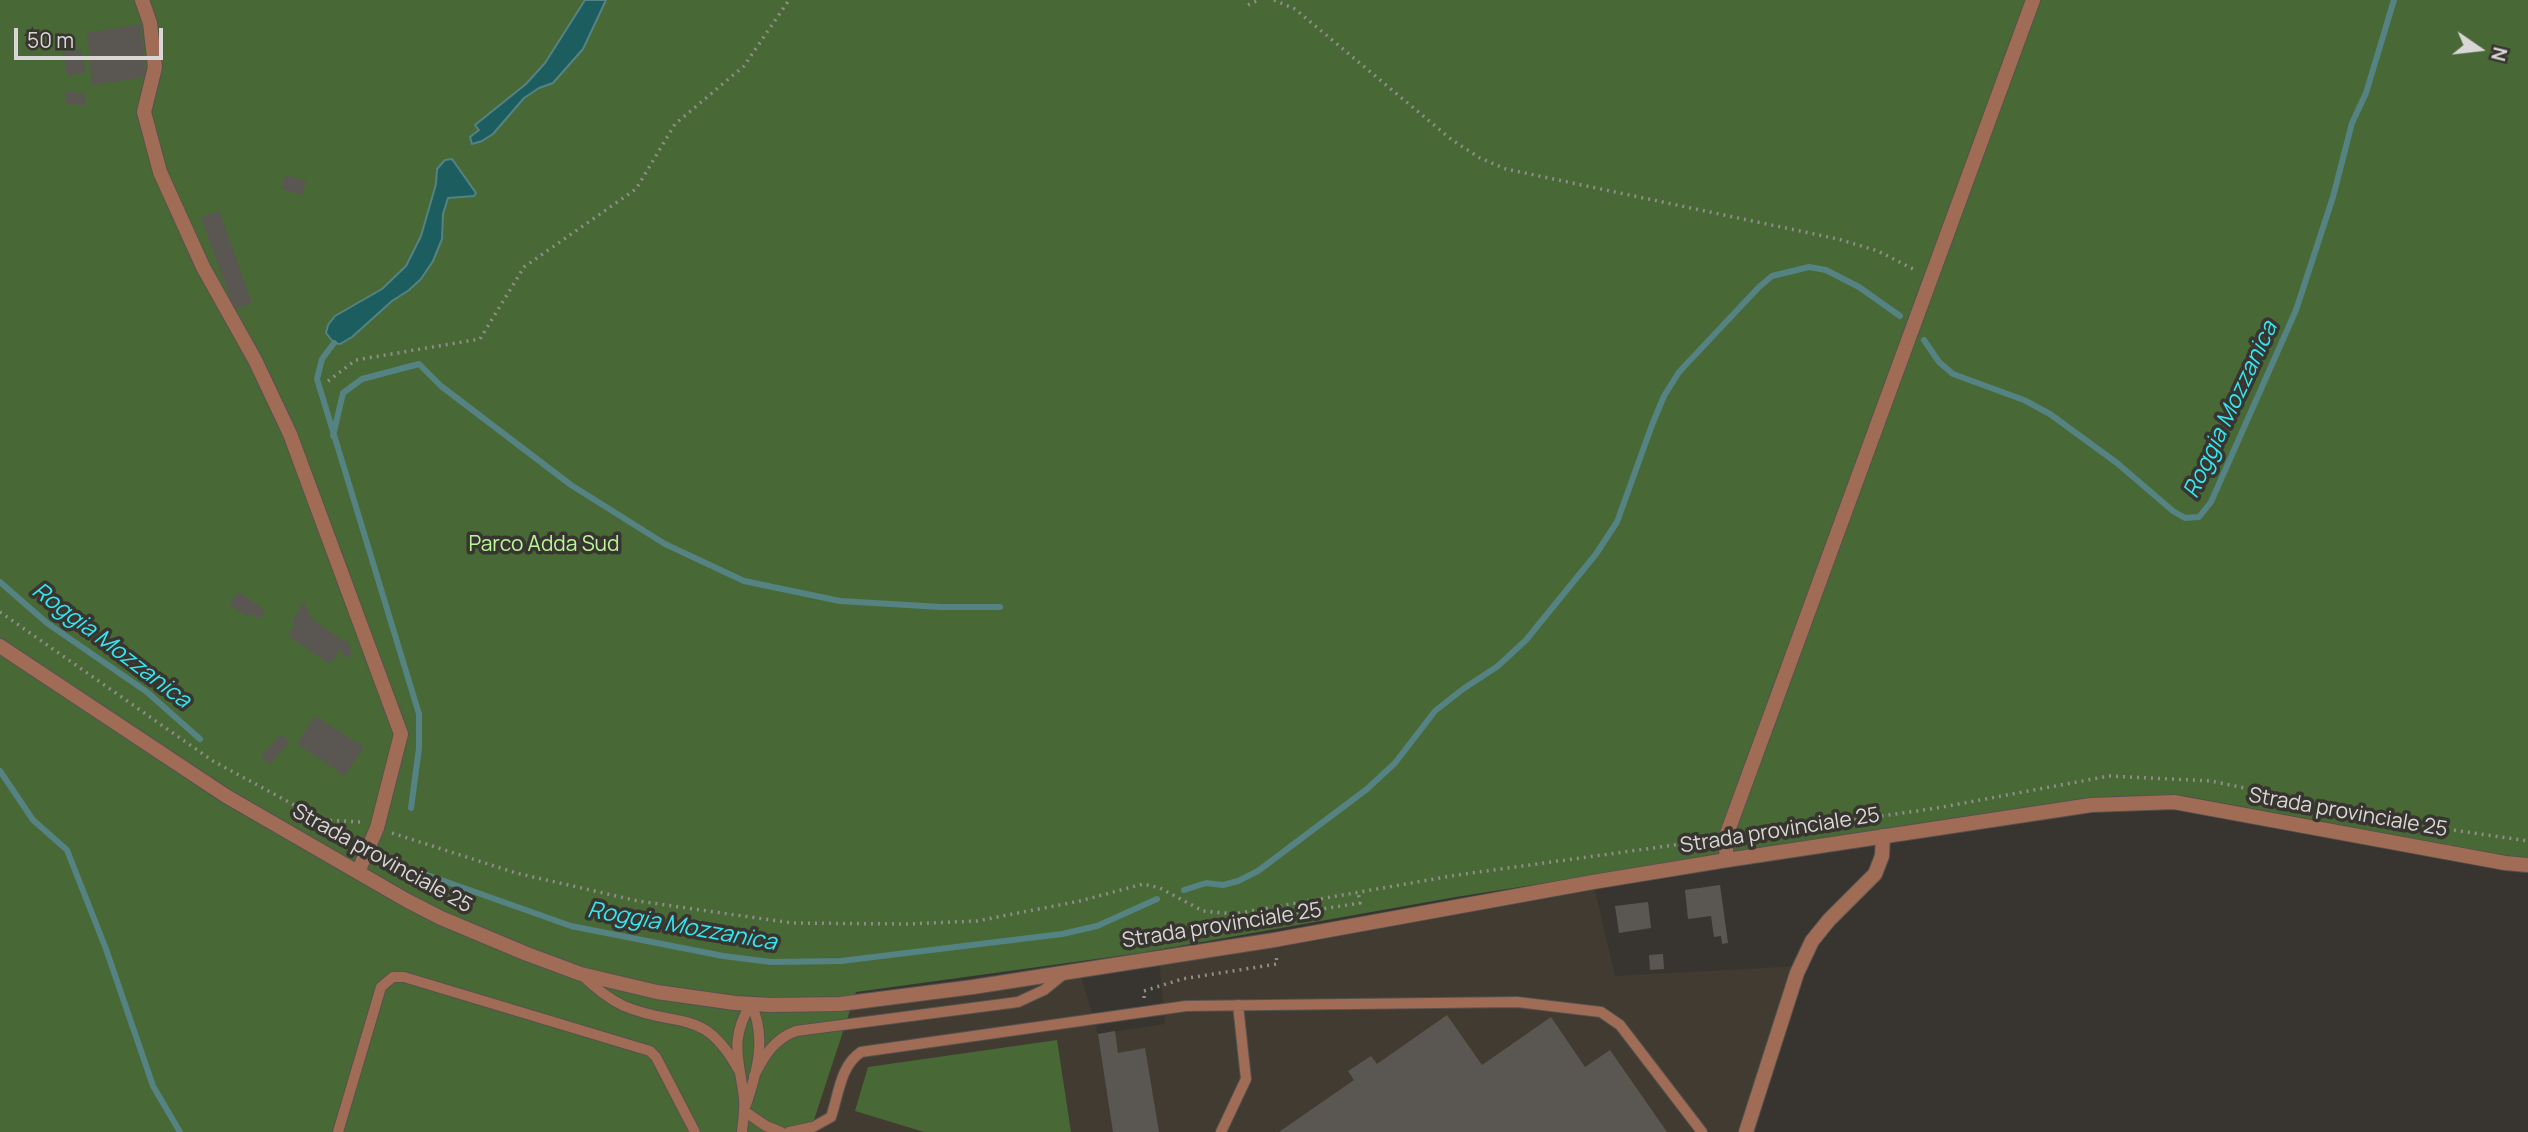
<!DOCTYPE html>
<style>
body{margin:0}
#map{position:relative;width:2528px;height:1132px;overflow:hidden;background:#383531;font-family:Manrope,sans-serif}
canvas{display:block}
.north{position:absolute;left:2444px;top:14px;width:70px;height:70px;-webkit-text-stroke:5px #383531;paint-order:stroke;rotate:104deg;font-size:19px;font-weight:700;line-height:28px;text-align:center;color:#d9d7d5}
.north::after{content:'';display:block;margin:auto;width:24px;height:32px;background:#d9d7d5;clip-path:polygon(50% 0,100% 100%,50% 72%,0 100%)}
.scale{position:absolute;left:14px;top:28px;width:149px;height:32px;box-sizing:border-box;border:4px solid #d9d7d5;border-top:0;padding-left:9px;font-size:21px;line-height:24px;white-space:nowrap;color:#d9d7d5;-webkit-text-stroke:5px #383531;paint-order:stroke}
</style>
<div id="map">
<canvas width="2528" height="1132"></canvas>
<div class="north">N</div>
<div class="scale">50 m</div>
</div>
<script>
const ctx = document.querySelector('canvas').getContext('2d');
ctx.lineJoin = 'round';
function fillPath(path, color) {
  ctx.fillStyle = color;
  ctx.fill(path, 'evenodd');
}
function trace(path, color, width, dash) {
  ctx.strokeStyle = color;
  ctx.lineWidth = width;
  ctx.lineCap = dash ? 'butt' : 'round';
  ctx.setLineDash(dash || []);
  ctx.stroke(path);
}
function write(font, color, halo, rows, align = 'center') {
  ctx.font = font + ' Manrope,sans-serif';
  ctx.lineWidth = 7;
  ctx.setLineDash([]);
  ctx.textBaseline = 'middle';
  ctx.strokeStyle = halo;
  ctx.fillStyle = color;
  for (const [text, x, y, turn = 0] of rows) {
    ctx.save();
    ctx.translate(x, y);
    ctx.rotate((+turn || 0) * Math.PI / 180);
    ctx.textAlign = isNaN(turn) ? turn : align;
    if (halo) ctx.strokeText(text, 0, 0);
    ctx.fillText(text, 0, 0);
    ctx.restore();
  }
}
fillPath(new Path2D(`
 M1593,882L1615,976L1800,966L1746,1132H311L772,1013L1081,976L1098,1034L1165,1024L1159,959Z`), '#413b31');
fillPath(new Path2D(`
 M0,0H2528V858L2507,856L2179,795L2089,798L1456,897L1140,953L856,992L810,1132H0Z
 M1057,1040L1071,1132H924L855,1111L868,1067Z`), '#486935');
const water = new Path2D(`
 M585,0H606L583,49L553,83L539,88L524,98L493,134L482,141L472,144L470,137L479,130L475,125L526,84L545,63Z
 M452,159L476,193L474,196L448,198L443,214L442,239L433,261L421,279L409,290L392,301L352,337L340,344L334,343L326,333L328,325L335,316L382,289L406,266L421,236L436,184L437,169L445,160Z`);
fillPath(water, '#1c5d60');
trace(water, '#558283', 2);
trace(new Path2D(`
 M1924,340L1939,362L1953,374L2024,400L2050,414L2117,463L2173,511L2185,518L2199,517L2211,502L2296,310L2333,197L2352,123L2366,93L2394,0
 M334,343L322,359L317,379L419,714V748L411,808
 M333,436L343,393L362,379L419,364L441,386L571,485L665,544L744,581L840,601L941,607H1000
 M0,582L47,623L147,692L200,739
 M0,771L33,820L67,850L106,949L153,1086L180,1132
 M413,870L571,926L723,956L771,962L841,961L1062,934L1097,926L1157,899
 M1184,890L1206,883L1223,885L1238,881L1258,871L1367,789L1395,763L1435,711L1463,689L1498,666L1526,640L1596,554L1617,522L1652,425L1664,396L1679,372L1759,287L1772,276L1809,267L1826,270L1859,287L1900,316`), '#558283', 6);
fillPath(new Path2D(`
 M141,24L146,77L92,85L87,33Z
 M81,49L86,72L67,76L63,53Z
 M66,92L85,93V105L65,104Z
 M285,175L306,181L302,195L281,189Z
 M219,210L252,303L234,309L201,217Z
 M238,592L266,610L259,619L250,613L248,617L229,605Z
 M304,602L312,619L344,641H348L352,655L345,658L341,648L330,664L288,636L295,624L292,621Z
 M315,716L364,747L345,776L297,744Z
 M281,734L290,742L270,764L261,756Z
 M1720,885L1728,943L1722,944L1721,936L1714,937L1711,916L1688,919L1685,890Z
 M1648,902L1651,928L1619,933L1615,906Z
 M1663,954L1664,969L1650,970L1649,955Z
 M1447,1015L1482,1065L1551,1017L1585,1067L1610,1050L1667,1132H1279L1354,1080L1348,1071L1371,1056L1377,1064Z
 M1115,1031L1118,1053L1145,1048L1159,1132H1113L1098,1034Z`), '#5a5752');
const service = new Path2D(`
 M581,974C594,987 607,998 624,1006C678,1029 703,1006 738,1069
 M754,1076C764,1056 774,1039 796,1031L1018,1002L1044,990L1065,973
 M746,1105C757,1072 767,1037 751,1004
 M744,1111L766,1126L781,1132
 M338,1132L381,987L393,977H404L650,1051L656,1057L695,1132
 M742,1132C743,1121 745,1110 744,1099C740,1062 728,1040 751,1004
 M789,1132L813,1127L831,1117C839,1094 840,1066 861,1052L1186,1006L1517,1002L1601,1012L1620,1025L1702,1132
 M1221,1132L1246,1079L1238,1005`);
const minor = new Path2D(`
 M142,0L150,23L155,67L144,112L160,172L203,267L255,360L290,434L401,734L377,828L358,872
 M1727,860L1725,839L2033,0
 M1746,1132L1797,973L1812,941L1829,920L1875,874L1882,856L1883,836`);
const tertiary = new Path2D(`
 M0,646L226,796L406,900L441,918L527,954L581,974L657,992L735,1003L771,1005L840,1004L973,987L1274,940L1593,882L1727,860L2091,805L2174,802L2505,863L2528,865`);
trace(service, '#55524f', 12);
trace(minor, '#55524f', 16);
trace(tertiary, '#55524f', 16);
trace(new Path2D(`
 M1274,0L1295,9L1452,140L1480,158L1506,169L1838,239L1878,251L1917,271
 M1248,5L1259,0
 M328,381L356,360L480,339L524,267L636,189L675,124L744,66L789,0
 M0,612L213,761L322,820L362,822
 M392,833L516,873L638,901L792,923L907,924L977,921L1080,901L1143,884L1160,888L1203,911L1234,914L1457,875L1711,840
 M1743,836L1937,808L2109,776L2211,781L2426,826L2528,841
 M1272,926L1271,917L1360,903L1358,892
 M1144,998V991L1182,979L1277,964L1276,954`), '#8f8c89', 3.5, [2, 5]);
trace(service, '#a06c56', 10);
trace(minor, '#a06c56', 14);
trace(tertiary, '#a06c56', 14);
write('21px', '#baf699', '#383531', [
 ["Parco Adda Sud",544,545]
]);
write('21px', '#d9d7d5', '#383531', [
 ["Strada provinciale 25",2348,813,10],
 ["Strada provinciale 25",1780,831,-9],
 ["Strada provinciale 25",382,859,29],
 ["Strada provinciale 25",1222,926,-9]
]);
write('italic 23px', '#33e7f0', '#383531', [
 ["Roggia Mozzanica",2231,410,-65],
 ["Roggia Mozzanica",111,646,37],
 ["Roggia Mozzanica",682,927,10]
]);
</script>
